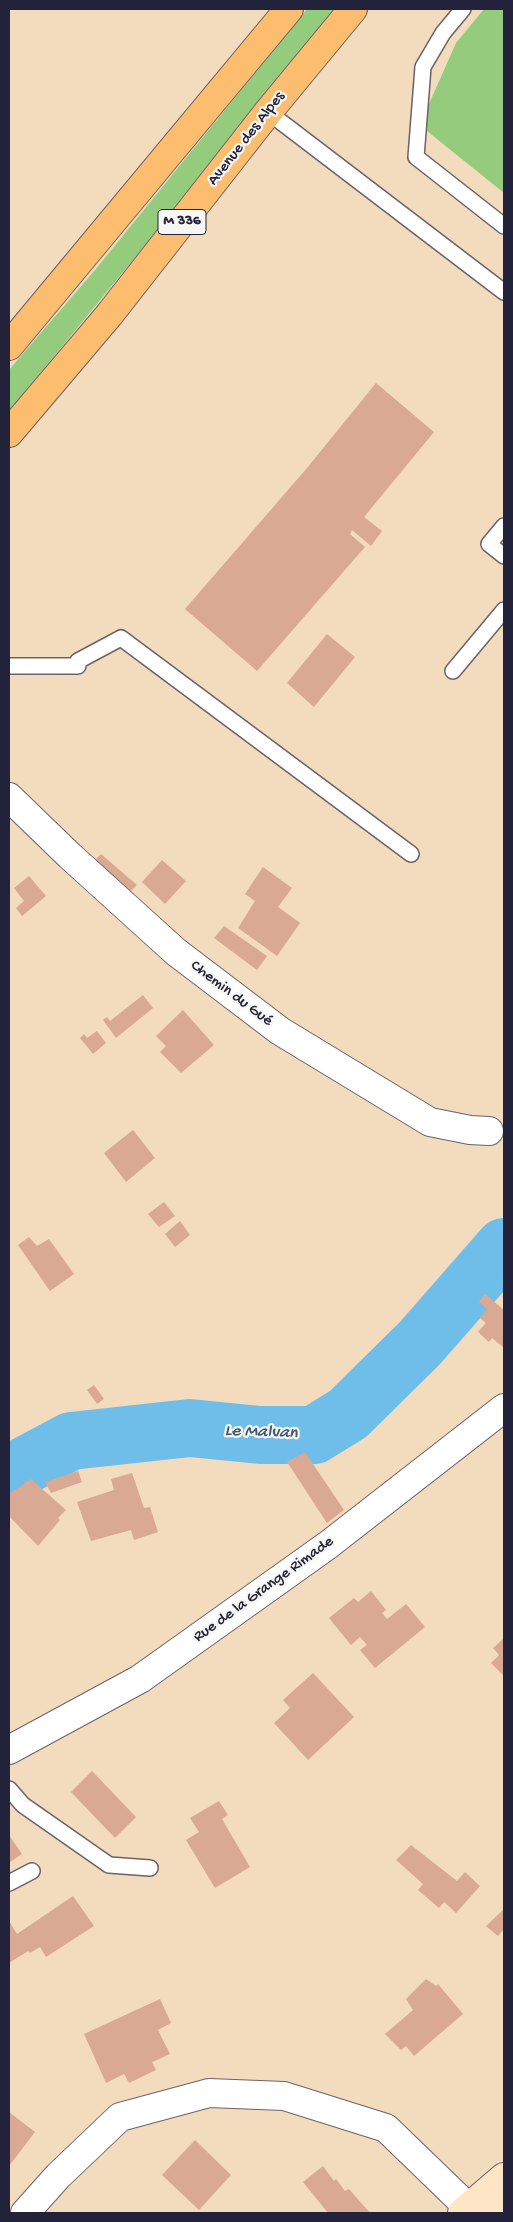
<!DOCTYPE html>
<meta charset="utf-8">
<style>
body{margin:0}
#map{position:relative;width:513px;height:2222px;overflow:hidden;background:#f3dbbe;font-family:"Gochi Hand",sans-serif}
canvas{display:block}
.frame{position:absolute;inset:0;border:10px solid #22223b;pointer-events:none}
</style>
<div id="map">
<canvas width="513" height="2222"></canvas>
<div class="frame"></div>
</div>
<script>
const ctx = document.querySelector('canvas').getContext('2d');
ctx.lineJoin = 'round';
function fillPath(path, color) {
  ctx.fillStyle = color;
  ctx.fill(path, 'evenodd');
}
function trace(path, color, width, dash) {
  ctx.strokeStyle = color;
  ctx.lineWidth = width;
  ctx.lineCap = dash ? 'butt' : 'round';
  ctx.setLineDash(dash || []);
  ctx.stroke(path);
}
function write(font, color, halo, rows, align = 'center') {
  ctx.font = font + ' "Gochi Hand",sans-serif';
  ctx.lineWidth = 4.5;
  ctx.setLineDash([]);
  ctx.textBaseline = 'middle';
  ctx.strokeStyle = halo;
  ctx.fillStyle = color;
  for (const [text, x, y, turn = 0] of rows) {
    ctx.save();
    ctx.translate(x, y);
    ctx.rotate((+turn || 0) * Math.PI / 180);
    ctx.textAlign = isNaN(turn) ? turn : align;
    if (halo) ctx.strokeText(text, 0, 0);
    ctx.fillText(text, 0, 0);
    ctx.restore();
  }
}
fillPath(new Path2D(`
 M307,9H339L9,411V370L95,270Z
 M484,9H504V193L427,131L425,113L456,43Z`), '#95cb7d');
trace(new Path2D(`
 M9,1474L71,1441L190,1428L260,1435H314L348,1414L420,1343L504,1247`), '#6ebee9', 58);
fillPath(new Path2D(`
 M376,383L434,432L364,517L382,531L371,546L352,530L350,534L365,547L257,671L185,609L307,468Z
 M327,634L355,657L314,707L287,683Z
 M101,854L137,885L130,892L94,861Z
 M162,860L186,881L165,904L142,882Z
 M263,867L292,888L278,907L300,923L277,956L238,928L255,901L245,894Z
 M29,876L46,896L22,916L16,908L24,901L14,888Z
 M224,926L267,956L257,970L214,938Z
 M143,995L153,1008L116,1038L103,1020L107,1017L110,1021Z
 M183,1010L214,1045L181,1073L160,1052L166,1046L156,1036Z
 M97,1031L106,1043L93,1054L80,1038L84,1034L87,1038Z
 M133,1130L155,1158L126,1182L104,1153Z
 M164,1202L175,1216L159,1227L148,1214Z
 M180,1221L190,1235L175,1247L165,1234Z
 M29,1237L37,1246L49,1239L74,1274L50,1291L18,1245Z
 M485,1294L504,1310V1348L492,1338L489,1342L478,1332L486,1323L480,1318L487,1309L479,1302Z
 M94,1385L104,1399L97,1404L87,1390Z
 M305,1452L344,1510L327,1523L287,1462Z
 M78,1471L82,1482L51,1493L45,1482Z
 M132,1473L144,1508L150,1507L158,1532L134,1540L131,1530L91,1541L77,1502L114,1490L111,1479Z
 M31,1479L66,1510L58,1518L60,1520L38,1546L9,1516V1494Z
 M371,1591L386,1610L382,1613L387,1619L406,1604L425,1627L375,1668L360,1650L367,1645L360,1637L351,1645L329,1618L354,1598L358,1602Z
 M504,1638V1676L491,1663L499,1655L493,1648Z
 M313,1673L354,1717L308,1760L274,1723L290,1708L283,1700Z
 M92,1771L136,1817L115,1838L71,1792Z
 M219,1801L228,1815L222,1819L250,1867L215,1888L186,1840L199,1832L190,1818Z
 M9,1835L22,1854L10,1862L9,1860Z
 M411,1845L457,1881L465,1872L480,1886L456,1913L444,1902L439,1908L418,1890L423,1884L396,1860Z
 M73,1896L94,1926L46,1957L40,1947L30,1953L28,1951L9,1963V1921L17,1934Z
 M504,1909V1929L498,1936L486,1926Z
 M426,1979L436,1986L438,1984L463,2014L414,2056L406,2046L401,2050L385,2034L413,2010L406,1999Z
 M160,1999L171,2023L158,2030L170,2054L152,2062L156,2070L129,2083L124,2074L106,2083L84,2034Z
 M9,2112L35,2132L9,2166Z
 M195,2140L231,2175L199,2210L162,2175Z
 M323,2166L334,2181L336,2179L345,2191L349,2189L370,2213H328L303,2182Z`), '#d9a993');
const lane = new Path2D(`
 M463,9L443,33L423,67L416,157L504,226
 M268,112L504,292
 M504,526L489,544L504,556
 M9,666H78V661L121,638L411,854
 M453,671L504,610
 M9,1789L23,1805L109,1865L150,1868
 M9,1883L32,1871`);
const street = new Path2D(`
 M9,797L70,856L176,952L280,1031L430,1122L470,1130L489,1131
 M9,1750L140,1679L328,1545L504,1408
 M25,2213L58,2176L120,2117L209,2093L284,2096L386,2128L474,2213`);
const secondary = new Path2D(`
 M462,2213L504,2177
 M493,2213L504,2204`);
const primary = new Path2D(`
 M9,346L289,9
 M9,433L109,315L268,112L353,9`);
trace(lane, '#6b6369', 18);
trace(street, '#6b6369', 30);
trace(secondary, '#6b6369', 30);
trace(primary, '#6b6369', 30);
trace(lane, '#fff', 15);
trace(street, '#fff', 28);
trace(secondary, '#fee5c5', 28);
trace(primary, '#fcbd6e', 28);
for (const [x, y, w] of [
 [182,222,48]
]) {
  const box = new Path2D();
  box.roundRect(x - w / 2, y - 12.5, w, 25, 4);
  ctx.fillStyle = '#f6f6f2';
  ctx.fill(box);
  trace(box, '#22223b', 1);
}
write('bold 15px', '#22223b', null, [
 ["M 336",182,222]
]);
write('16px', '#22223b', '#f6f6f2', [
 ["Avenue des Alpes",247,139,-52],
 ["Chemin du Gué",231,994,37],
 ["Rue de la Grange Rimade",264,1590,-36]
]);
write('italic 18px', '#3d5978', '#f6f6f2', [
 ["Le Malvan",261,1433,2]
]);
</script>
